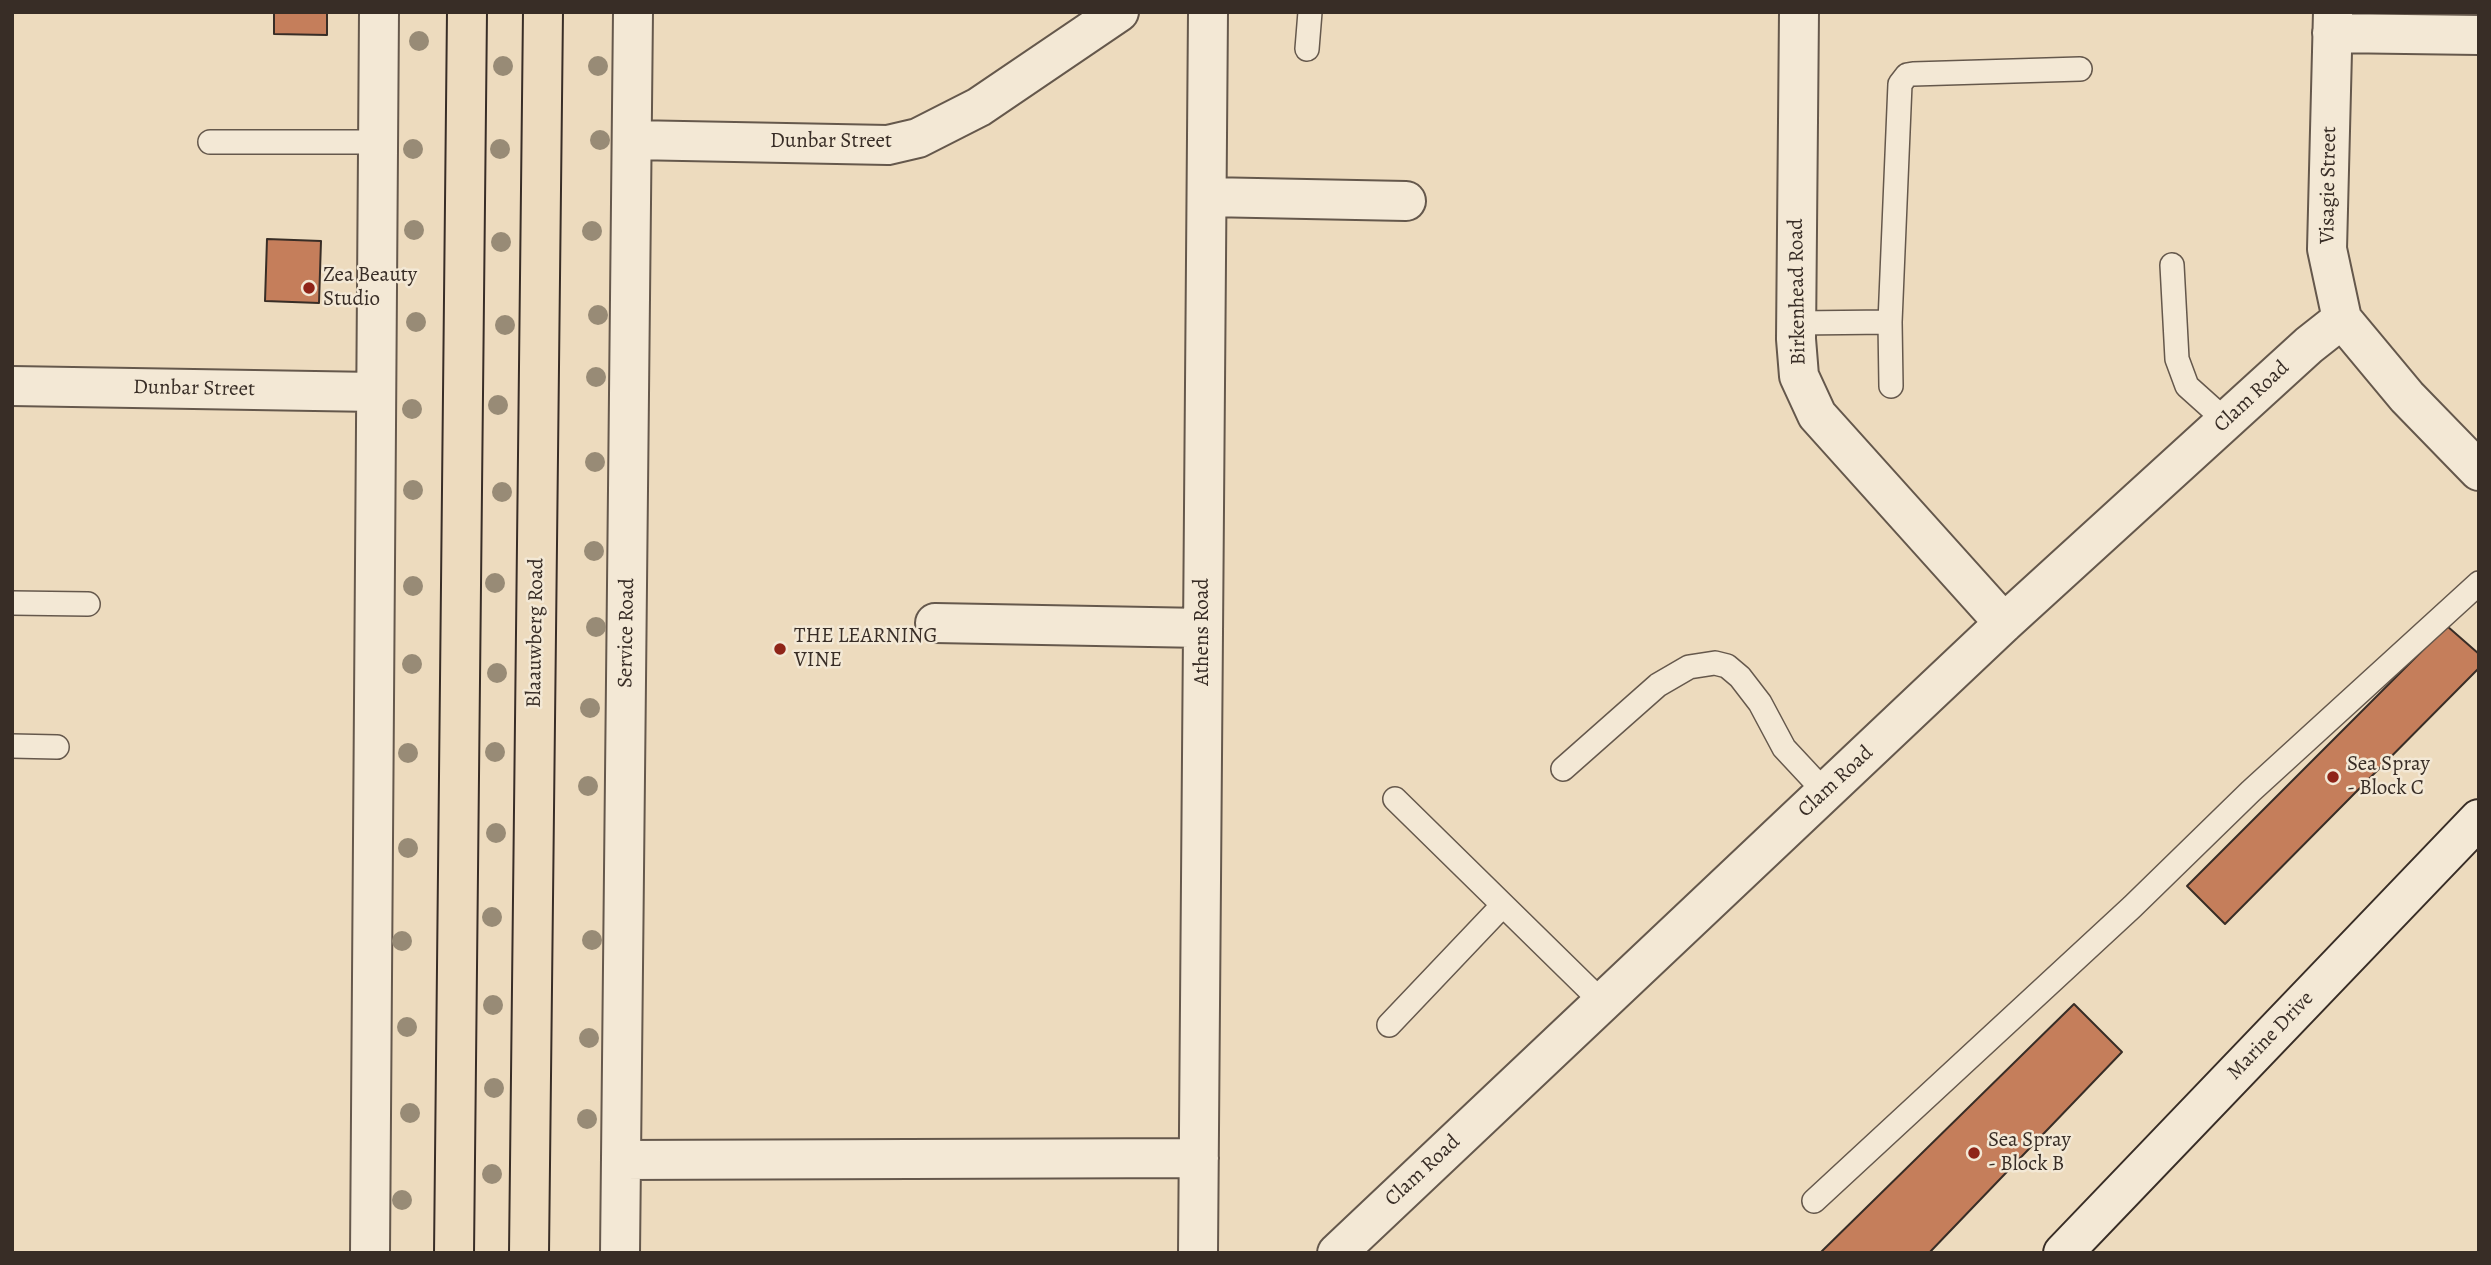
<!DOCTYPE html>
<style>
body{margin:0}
#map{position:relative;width:2491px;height:1265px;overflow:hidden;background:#eddbbe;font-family:Alegreya,serif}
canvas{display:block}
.frame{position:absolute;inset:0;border:14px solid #382d26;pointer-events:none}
</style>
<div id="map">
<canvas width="2491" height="1265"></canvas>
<div class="frame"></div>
</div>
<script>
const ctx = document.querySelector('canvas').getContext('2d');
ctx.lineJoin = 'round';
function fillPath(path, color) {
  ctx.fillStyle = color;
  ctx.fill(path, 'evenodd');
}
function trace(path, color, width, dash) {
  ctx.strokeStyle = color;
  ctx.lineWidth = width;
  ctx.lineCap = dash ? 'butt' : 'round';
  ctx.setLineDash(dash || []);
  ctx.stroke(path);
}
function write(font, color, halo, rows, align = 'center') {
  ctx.font = font + ' Alegreya,serif';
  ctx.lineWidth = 5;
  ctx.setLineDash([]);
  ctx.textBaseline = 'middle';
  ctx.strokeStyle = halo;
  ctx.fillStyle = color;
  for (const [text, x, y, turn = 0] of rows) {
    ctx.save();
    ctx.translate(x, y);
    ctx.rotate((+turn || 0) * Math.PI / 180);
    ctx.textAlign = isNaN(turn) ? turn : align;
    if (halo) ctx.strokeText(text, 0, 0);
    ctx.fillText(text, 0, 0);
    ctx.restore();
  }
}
const building = new Path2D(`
 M274,12H327V35L274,34Z
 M267,239L321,241L319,303L265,301Z
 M2447,626L2479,654V668L2225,924L2187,886Z
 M2074,1004L2122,1052L1929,1253H1820Z`);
fillPath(building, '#c57e5b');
trace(building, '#382d26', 2);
const service = new Path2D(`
 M1307,49L1310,12
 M210,142H378
 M2172,265L2177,359L2187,386L2226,421
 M1890,322L1900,84L1907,75L1913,74L2080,69
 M1796,323L1890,322L1891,386
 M12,603L88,604
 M12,746L57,747
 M1563,769L1658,685L1689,667L1715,663L1727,666L1740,677L1760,703L1784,748L1825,792
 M1395,799L1602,1002
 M1389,1025L1503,905
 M1814,1201L2132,907L2251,791L2479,583`);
const minor = new Path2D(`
 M1799,12L1796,339L1799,376L1817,415L2004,623
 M2333,12L2327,249L2342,319L2407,397L2479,471
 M2332,33L2479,35
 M632,140L888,145L918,138L979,107L1119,12
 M1207,197L1406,201
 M12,386L375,392
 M935,623L1203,628
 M621,1160L1199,1158
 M370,1253L379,12
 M620,1253L633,12
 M1198,1253L1208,12
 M1337,1253L2004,623L2309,345L2342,319`);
const secondary = new Path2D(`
 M2063,1253L2479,819`);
const primary = new Path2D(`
 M454,1253L467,12
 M529,1253L543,12`);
trace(service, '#65584c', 26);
trace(minor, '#65584c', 42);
trace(secondary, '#382d26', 42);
trace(primary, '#382d26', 42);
trace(service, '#f3e8d5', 23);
trace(minor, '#f3e8d5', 38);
trace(secondary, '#f3e8d5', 38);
trace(primary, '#eddbbe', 38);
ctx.fillStyle = '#988b76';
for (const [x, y] of [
 [419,41],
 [503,66],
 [598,66],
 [600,140],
 [413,149],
 [500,149],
 [414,230],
 [592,231],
 [501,242],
 [598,315],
 [416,322],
 [505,325],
 [596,377],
 [498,405],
 [412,409],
 [595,462],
 [413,490],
 [502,492],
 [594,551],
 [495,583],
 [413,586],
 [596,627],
 [412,664],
 [497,673],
 [590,708],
 [495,752],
 [408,753],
 [588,786],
 [496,833],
 [408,848],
 [492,917],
 [592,940],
 [402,941],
 [493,1005],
 [407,1027],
 [589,1038],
 [494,1088],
 [410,1113],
 [587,1119],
 [492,1174],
 [402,1200]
]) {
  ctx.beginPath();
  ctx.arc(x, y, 10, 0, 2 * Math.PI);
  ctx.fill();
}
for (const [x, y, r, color] of [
 [309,288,7,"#8f2418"],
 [780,649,7,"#8f2418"],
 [2333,777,7,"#8f2418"],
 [1974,1153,7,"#8f2418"]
]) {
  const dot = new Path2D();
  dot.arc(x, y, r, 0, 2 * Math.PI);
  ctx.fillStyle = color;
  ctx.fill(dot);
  trace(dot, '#f3e8d5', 2.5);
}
write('21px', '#382d26', '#f3e8d5', [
 ["Dunbar Street",831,142],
 ["Visagie Street",2329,185,-89],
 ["Birkenhead Road",1798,292,-91],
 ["Dunbar Street",194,389,1],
 ["Clam Road",2252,397,-43],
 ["Athens Road",1203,632,-90],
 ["Blaauwberg Road",536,633,-89],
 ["Service Road",627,633,-89],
 ["Clam Road",1836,782,-43],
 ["Marine Drive",2271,1036,-46],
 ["Clam Road",1423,1171,-43]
]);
write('21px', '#382d26', '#f3e8d5', [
 ["Zea Beauty",323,276],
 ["Studio",323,300],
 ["THE LEARNING",794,637],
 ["VINE",794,661],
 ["Sea Spray",2347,765],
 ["- Block C",2347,789],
 ["Sea Spray",1988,1141],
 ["- Block B",1988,1165]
], 'left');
</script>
